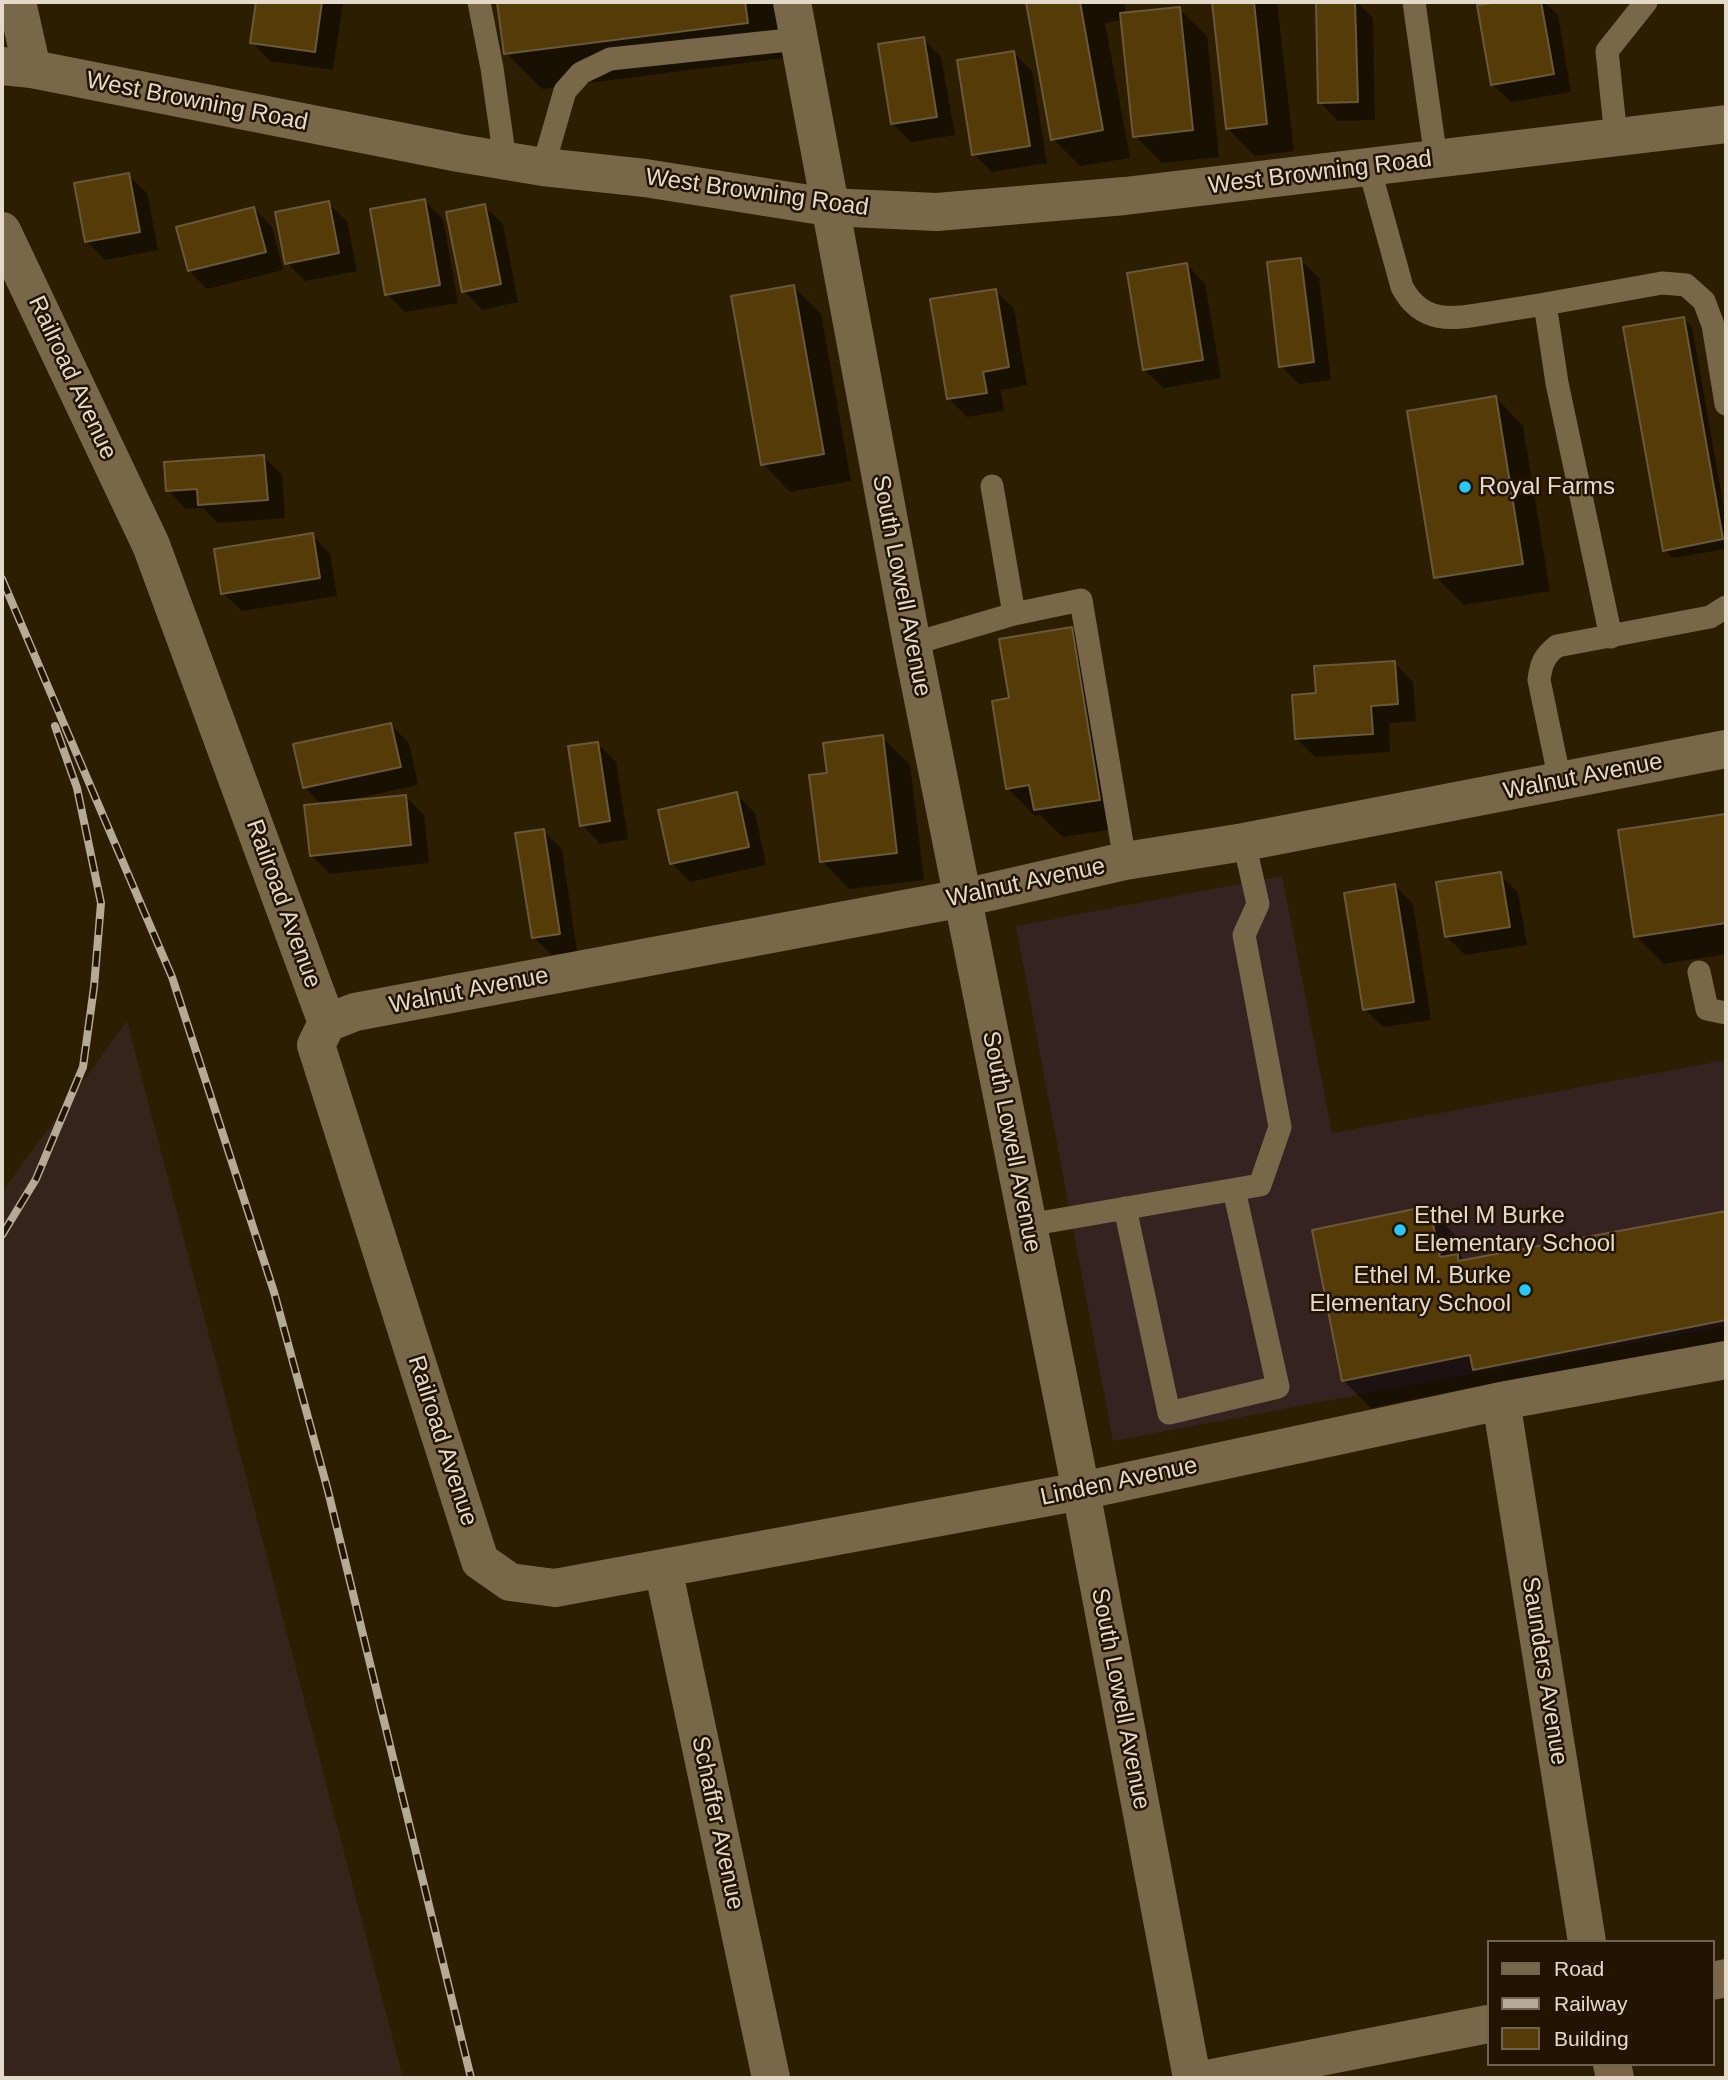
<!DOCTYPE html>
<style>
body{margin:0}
#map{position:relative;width:1728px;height:2080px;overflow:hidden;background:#2d1e01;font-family:Helvetica,sans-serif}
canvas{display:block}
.frame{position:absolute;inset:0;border:4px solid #e4daca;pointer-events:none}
.legend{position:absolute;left:1487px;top:1940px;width:228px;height:126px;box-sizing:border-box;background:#231400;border:2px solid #706351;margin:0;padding:9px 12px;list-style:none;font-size:21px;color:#e4daca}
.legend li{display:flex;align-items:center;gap:14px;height:35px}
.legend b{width:35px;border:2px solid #706351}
</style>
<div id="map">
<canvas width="1728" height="2080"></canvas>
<div class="frame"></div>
<ul class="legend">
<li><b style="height:9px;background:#796749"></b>Road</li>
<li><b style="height:9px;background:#b5aa96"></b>Railway</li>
<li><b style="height:19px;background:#543b07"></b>Building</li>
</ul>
</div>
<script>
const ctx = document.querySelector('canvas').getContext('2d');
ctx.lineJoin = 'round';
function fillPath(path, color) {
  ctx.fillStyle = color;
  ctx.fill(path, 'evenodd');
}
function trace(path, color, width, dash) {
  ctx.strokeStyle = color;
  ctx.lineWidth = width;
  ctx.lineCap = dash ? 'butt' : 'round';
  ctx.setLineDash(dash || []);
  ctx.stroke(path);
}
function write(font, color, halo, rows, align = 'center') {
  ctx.font = font + ' Helvetica,sans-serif';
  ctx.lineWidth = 5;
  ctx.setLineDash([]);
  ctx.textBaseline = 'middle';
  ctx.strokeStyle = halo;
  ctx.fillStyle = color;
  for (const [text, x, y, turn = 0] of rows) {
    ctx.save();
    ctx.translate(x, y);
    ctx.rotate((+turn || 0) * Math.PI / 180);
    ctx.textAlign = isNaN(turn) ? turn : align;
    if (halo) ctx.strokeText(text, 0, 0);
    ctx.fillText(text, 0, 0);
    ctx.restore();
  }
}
fillPath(new Path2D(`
 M127,1021L403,2078H2V1192Z`), '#34241a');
fillPath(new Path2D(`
 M1282,876L1332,1133L1726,1060V1326L1113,1441L1016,926Z`), '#362221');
fillPath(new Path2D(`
 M258,2H343L333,70L270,61L252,42Z
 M499,2H775L783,58L542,89L506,53Z
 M1028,2H1124L1126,14L1179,9L1207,36L1219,157L1162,163L1135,136L1122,20L1105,23L1130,158L1080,166L1053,139Z
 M1213,2H1277L1294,151L1255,156L1227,128Z
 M1318,2H1357L1373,18L1375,120L1338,121L1320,102Z
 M1511,2H1544L1558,15L1571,92L1511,102L1492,84L1479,7Z
 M923,39L941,57L955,135L911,142L892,123Z
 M1014,53L1032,71L1047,163L992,172L974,154Z
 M128,175L147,193L158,250L105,260L87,242Z
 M425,201L443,219L458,303L405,312L387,294Z
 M328,203L347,221L357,271L305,281L287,263Z
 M484,206L503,224L518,302L482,310L464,291Z
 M254,209L272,227L283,270L207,289L189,271Z
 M1300,260L1319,278L1331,380L1299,384L1281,366Z
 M1187,265L1205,284L1221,378L1163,388L1144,369Z
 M794,287L821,314L851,481L790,492L763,464Z
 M996,291L1014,309L1027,385L1001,390L1004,411L967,417L948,398Z
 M1684,319L1692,327L1726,520V549L1673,558L1664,550Z
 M1496,398L1523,426L1550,591L1464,605L1436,577Z
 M264,457L282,475L285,518L218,523L203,508L186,509L168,490Z
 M312,535L330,554L337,596L242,611L223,593Z
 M1071,629L1099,657L1126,827L1063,837L1040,815L1035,816L1008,788L1011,699Z
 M1395,663L1413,682L1416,721L1389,723L1390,752L1315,757L1297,739L1317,695Z
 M391,725L409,743L418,785L348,800V802L405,796L424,815L429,863L330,874L311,855L322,805L304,787Z
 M882,737L910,765L924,880L849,889L822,861L829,775Z
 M598,744L616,762L628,839L600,844L582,825Z
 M736,794L755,813L766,865L690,882L672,863Z
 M1724,816L1726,818V954L1664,964L1636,936Z
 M543,831L562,849L577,952L552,955L533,937Z
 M1500,874L1518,893L1527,945L1465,955L1447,937Z
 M1395,886L1413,904L1431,1020L1383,1027L1365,1009Z
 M1429,1208L1456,1236L1463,1262L1726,1213V1352L1489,1384L1371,1408L1343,1380Z`), '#0007');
const building = new Path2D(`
 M256,2H322L315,52L250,43Z
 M497,2H745L748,23L504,54Z
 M1026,2H1080L1103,130L1051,140Z
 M1212,2H1254L1267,124L1226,129Z
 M1316,2H1355L1358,102L1318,103Z
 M1500,2H1541L1554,74L1491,85L1477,5Z
 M1180,7L1193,130L1133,137L1120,13Z
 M924,37L937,117L891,124L878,44Z
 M1014,51L1030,146L972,155L957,60Z
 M129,173L140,232L85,242L74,183Z
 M425,199L440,285L385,295L370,209Z
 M329,201L339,253L285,264L275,212Z
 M485,204L501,284L462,292L446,212Z
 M254,207L266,252L188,271L176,227Z
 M1301,258L1314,362L1279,367L1267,262Z
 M1187,263L1203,360L1143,370L1127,273Z
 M794,285L824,454L761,465L731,296Z
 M996,289L1009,367L983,372L987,393L947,399L930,299Z
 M1684,317L1723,539L1663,551L1623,327Z
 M1496,396L1523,564L1434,578L1407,411Z
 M264,455L268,500L198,505L197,489L166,491L164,462Z
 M313,533L320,578L221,594L214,549Z
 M1072,627L1100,800L1034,810L1029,785L1006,789L992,701L1009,698L999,639Z
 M1395,661L1398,704L1371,706L1373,734L1295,739L1292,695L1316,693L1314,666Z
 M391,723L401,767L303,788L293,744Z
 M883,735L897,853L820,862L809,775L827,773L823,743Z
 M598,742L610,821L580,826L568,746Z
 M737,792L749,847L670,864L658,810Z
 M406,795L411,845L310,856L304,805Z
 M1725,814L1726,923L1634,937L1618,830Z
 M544,829L560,934L532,938L515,833Z
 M1501,872L1510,927L1445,937L1436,882Z
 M1395,884L1414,1002L1363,1010L1344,893Z
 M1429,1206L1440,1257L1458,1254V1261L1726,1211V1320L1473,1370L1470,1355L1342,1381L1312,1230Z`);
fillPath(building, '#543b07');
trace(building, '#6a583a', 2);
trace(new Path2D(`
 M479,2L492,68L505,160
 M1414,2L1436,159
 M1616,137L1607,51L1646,2
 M543,167L565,91L581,73L610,59L798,39
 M1369,167L1402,287C1422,325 1453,319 1489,313C1508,310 1526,307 1545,304L1557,383L1611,637
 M1545,304L1662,283L1686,285L1704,301L1713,325L1726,404
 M1014,614L1081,600L1125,861
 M912,644L1014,614L992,486
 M1560,781L1539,680C1541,664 1544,656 1557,646L1710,617L1726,607
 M1699,972L1707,1009L1726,1013
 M1125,1208L1169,1413L1278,1387L1234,1190
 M1028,1225L1260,1185L1280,1127L1244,935L1258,904L1244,842`), '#796749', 23);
trace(new Path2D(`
 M17,2L32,69
 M792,2L912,644L1081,1491L1192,2078
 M2,231L151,545L327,1023L316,1045L480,1561L510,1582L555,1588L1081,1491L1501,1401L1726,1360
 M327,1023L355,1012L963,898L1125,861L1244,842L1726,749
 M1501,1401L1587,1942
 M663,1568L771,2078
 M1712,1981L1726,1978
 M1612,2064L1615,2078
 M1213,2078L1488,2024`), '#796749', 38);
trace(new Path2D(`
 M2,66L32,69L459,153L543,167L645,178L828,207L937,212L1125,196L1726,124`), '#796749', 38);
const rail = new Path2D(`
 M2,579L172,977L274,1292L328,1491L471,2078
 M2,1235L36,1179L83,1067L94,987L101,903L77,788L55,726`);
trace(rail, '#b5aa96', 8);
trace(rail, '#231400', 5, [16]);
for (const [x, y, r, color] of [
 [1465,487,7,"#28c8ff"],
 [1400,1230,7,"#28c8ff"],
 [1525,1290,7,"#28c8ff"]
]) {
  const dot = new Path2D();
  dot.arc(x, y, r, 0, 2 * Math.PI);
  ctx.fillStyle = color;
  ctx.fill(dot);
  trace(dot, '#231400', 2.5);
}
write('24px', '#e4daca', '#231400', [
 ["West Browning Road",197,102,11],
 ["West Browning Road",1320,173,-7],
 ["West Browning Road",757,193,8],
 ["Railroad Avenue",72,378,65],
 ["South Lowell Avenue",901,586,79],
 ["Walnut Avenue",1583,777,-11],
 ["Walnut Avenue",1026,883,-12],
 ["Railroad Avenue",283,904,70],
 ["Walnut Avenue",469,991,-11],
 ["South Lowell Avenue",1011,1142,79],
 ["Railroad Avenue",442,1441,72],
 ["Linden Avenue",1119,1482,-12],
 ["Saunders Avenue",1544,1671,81],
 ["South Lowell Avenue",1120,1699,79],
 ["Schaffer Avenue",717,1823,78]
]);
write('24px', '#e4daca', '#231400', [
 ["Royal Farms",1479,487],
 ["Ethel M Burke",1414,1216],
 ["Elementary School",1414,1244],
 ["Ethel M. Burke",1511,1276,"right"],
 ["Elementary School",1511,1304,"right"]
], 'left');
</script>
